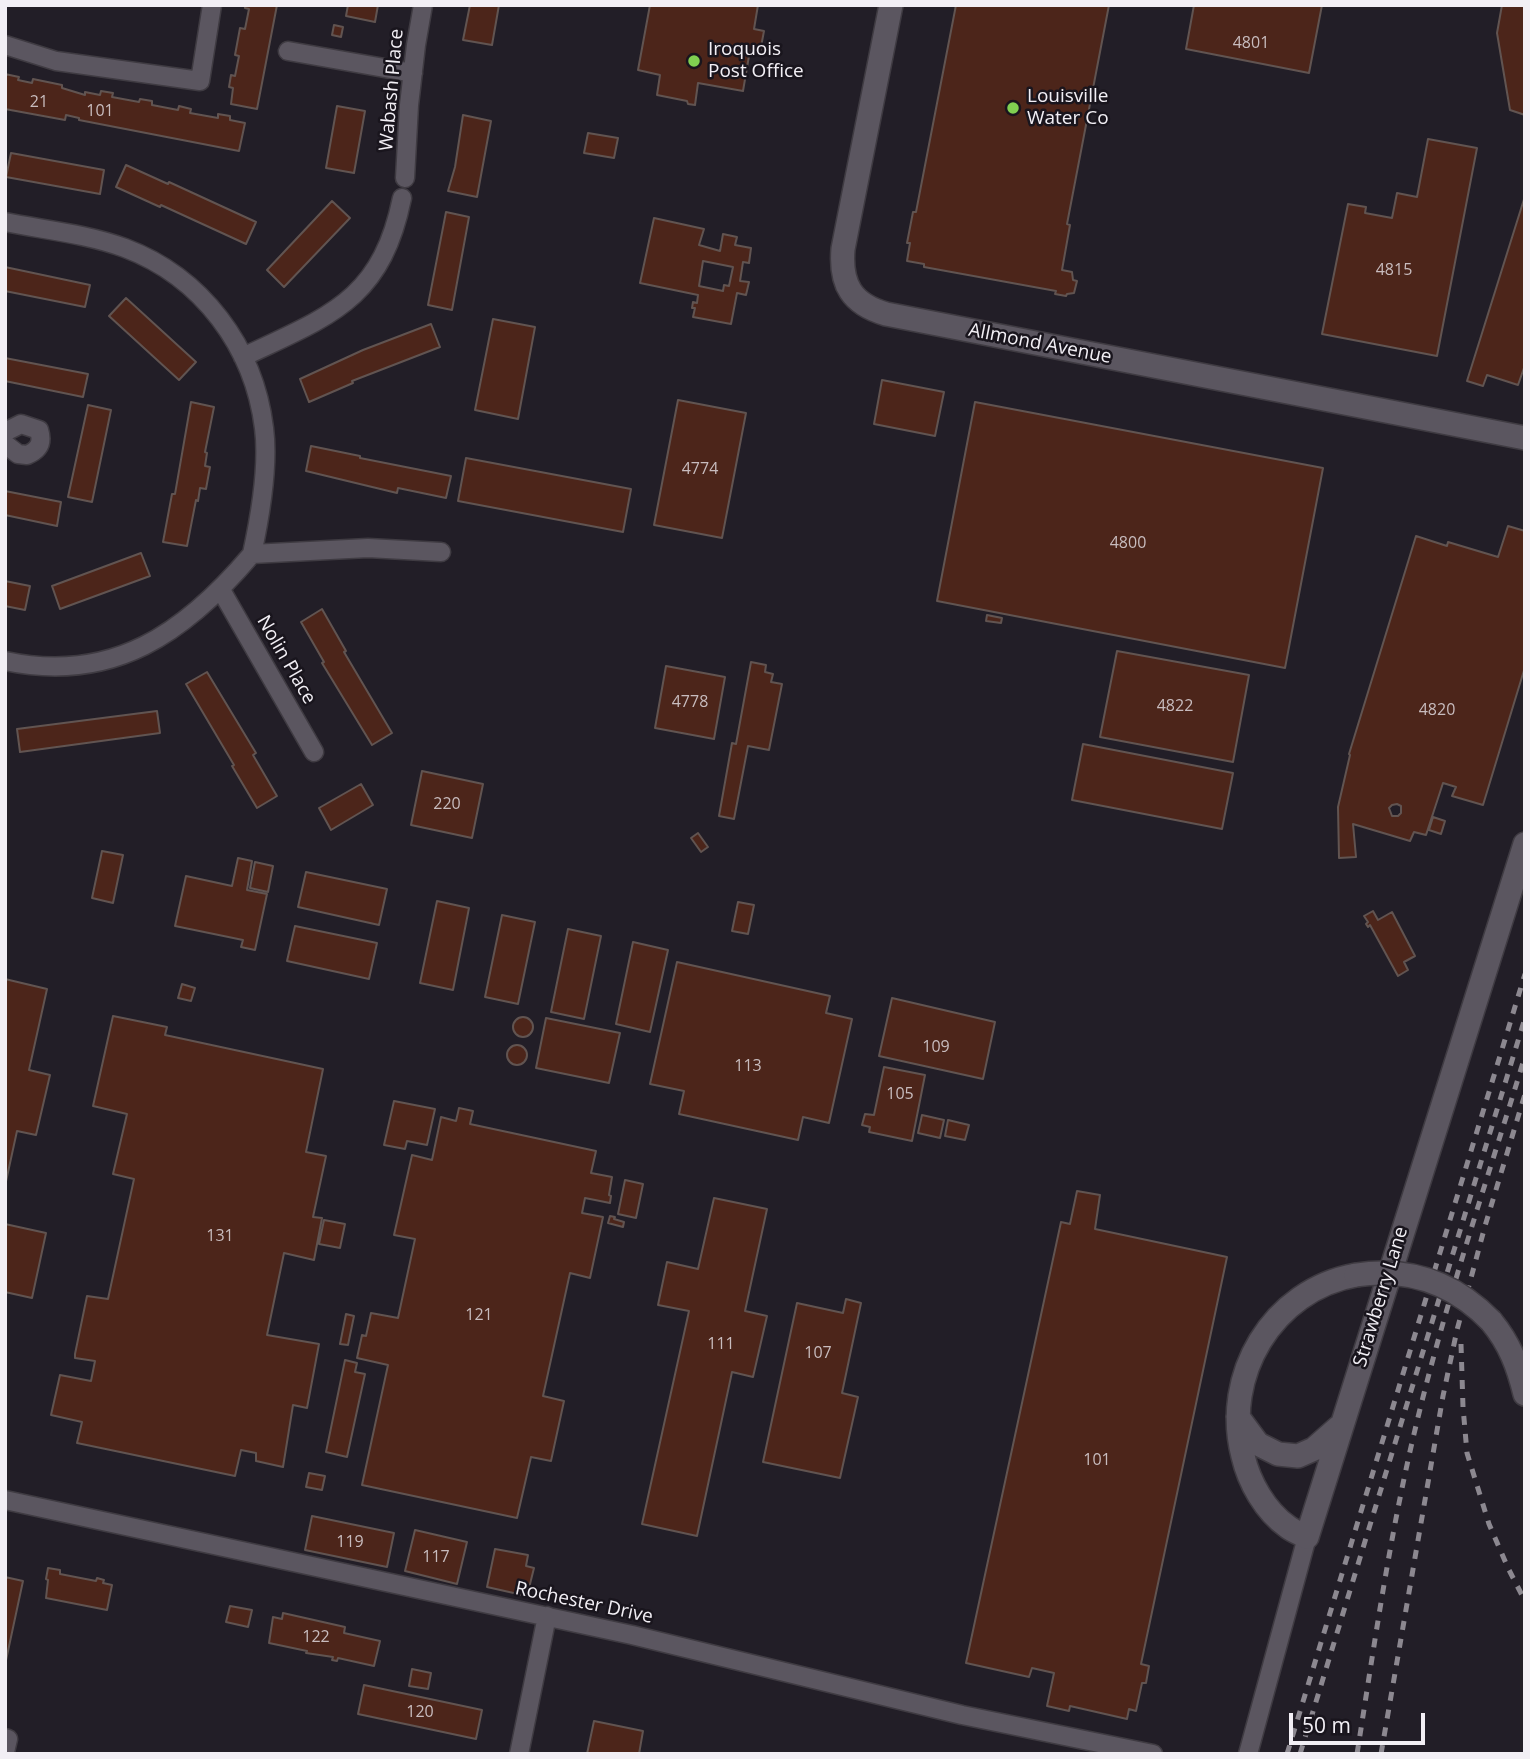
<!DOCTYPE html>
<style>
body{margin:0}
#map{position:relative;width:1530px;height:1759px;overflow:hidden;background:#221e27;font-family:"Open Sans",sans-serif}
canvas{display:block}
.frame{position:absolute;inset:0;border:7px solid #f2eff5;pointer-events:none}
.scale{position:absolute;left:1289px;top:1713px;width:136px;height:32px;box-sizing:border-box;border:4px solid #f2eff5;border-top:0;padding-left:9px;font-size:21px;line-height:24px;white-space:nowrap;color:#f2eff5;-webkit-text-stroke:5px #19151d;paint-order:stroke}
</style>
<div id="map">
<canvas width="1530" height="1759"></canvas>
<div class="frame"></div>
<div class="scale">50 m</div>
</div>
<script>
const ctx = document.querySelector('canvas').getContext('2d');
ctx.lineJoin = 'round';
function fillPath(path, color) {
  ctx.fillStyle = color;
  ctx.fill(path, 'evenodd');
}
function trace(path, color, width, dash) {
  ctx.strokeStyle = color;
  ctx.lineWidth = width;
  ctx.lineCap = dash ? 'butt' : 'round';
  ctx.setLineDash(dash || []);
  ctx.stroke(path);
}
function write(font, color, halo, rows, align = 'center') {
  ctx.font = font + ' "Open Sans",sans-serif';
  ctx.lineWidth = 5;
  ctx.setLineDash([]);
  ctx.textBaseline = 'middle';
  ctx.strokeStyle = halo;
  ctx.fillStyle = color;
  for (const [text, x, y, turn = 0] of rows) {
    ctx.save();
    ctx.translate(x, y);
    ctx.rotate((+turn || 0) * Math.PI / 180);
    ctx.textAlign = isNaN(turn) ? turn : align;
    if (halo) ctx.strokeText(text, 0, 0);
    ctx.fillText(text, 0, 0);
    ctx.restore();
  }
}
const building = new Path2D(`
 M245,5H277L257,109L231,104L233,88L229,87L231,75L235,76L239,56L235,55L240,28L245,29L249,9L245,8Z
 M348,5H378L375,22L346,16Z
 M470,5H499L492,45L463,40Z
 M650,5H758L754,29L764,31L760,52L750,50L743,91L698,83L695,105L688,104L687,101L657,95L660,75L638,70Z
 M956,5H1109L1067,224L1070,225L1062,270L1072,272L1073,280L1077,281L1074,293L1067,294L1066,296L1055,294L1056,291L924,267V264L907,261L910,243H907L913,212H916Z
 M1194,5H1322L1309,73L1186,49Z
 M1502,5H1525V115L1510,110L1497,33Z
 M334,25L343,27L341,37L332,35Z
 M5,74L19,77L18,80L32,83L33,79L62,85V88L85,95V92L100,95L101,91L113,93L112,97L139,102L140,99L152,101V105L178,110L179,106L191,109L190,113L218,118V114L230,116V120L245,123L239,151L79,120V118L66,115L65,120L5,109Z
 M337,106L365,111L354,173L326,168Z
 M463,115L491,121L477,197L448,191L455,167Z
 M588,133L618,138L614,158L584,153Z
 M1428,139L1477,148L1437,356L1322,334L1348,204L1366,207L1365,213L1392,218L1397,193L1417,197Z
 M11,153L104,170L100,194L6,177Z
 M126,165L168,184L169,182L256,222L246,244L161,205L160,207L116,187Z
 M1525,196V365L1518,385L1487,375L1483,386L1467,381Z
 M332,201L350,218L284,287L267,270Z
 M446,212L469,217L452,310L428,305Z
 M654,218L704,229L699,245L720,251L723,234L737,237L735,245L751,248L749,263L743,262L740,281L749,282L746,295L737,293L731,324L693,317L695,308H692L693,302L697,303L698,295L640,283Z
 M703,261L733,267L729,286L724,285L723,291L699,286Z
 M5,267L90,285L85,307L5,291Z
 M126,298L196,362L179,380L109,316Z
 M493,319L535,327L518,419L475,410Z
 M431,324L440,347L352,381L353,383L309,402L300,379L363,350Z
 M5,358L88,374L83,397L5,381Z
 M882,380L944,392L935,436L874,424Z
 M678,400L746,413L722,538L654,525Z
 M191,402L214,407L205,452L207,453L205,466L210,467L206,489L200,488L198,501L196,500L187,546L163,542L172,494H175Z
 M975,402L1323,468L1285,668L937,601Z
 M88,405L111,410L92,502L68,497Z
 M311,446L360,456V458L451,476L446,498L398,488L397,493L306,471Z
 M466,458L631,489L623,532L458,501Z
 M5,491L61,502L57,526L5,515Z
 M1508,526L1525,531V667L1483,805L1452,796L1456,787L1443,783L1426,835L1414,832L1410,841L1353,824L1356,857L1339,858L1338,807L1350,755L1349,754L1416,536L1447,546L1448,542L1498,557ZM1397,804L1401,806V813L1398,816H1392L1389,808L1392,805Z
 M141,553L150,576L60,609L52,586Z
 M5,581L30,586L25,610L5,606Z
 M322,609L346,651L344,652L392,733L372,745L322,663L324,662L301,622Z
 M987,615L1002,618L1001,623L986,621Z
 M1117,651L1249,675L1233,762L1100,737Z
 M751,662L766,665L765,672L773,674L771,682L782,684L769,750L748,746L734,819L719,816L732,743L736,744Z
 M666,666L725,677L714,739L655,728Z
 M207,672L256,753L253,755L277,796L257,808L232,766L234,765L186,684Z
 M157,711L160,733L20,752L17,729Z
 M1083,744L1233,773L1222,829L1072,800Z
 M422,771L483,784L472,838L411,825Z
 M361,784L373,805L331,830L319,808Z
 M1433,817L1445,821L1441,834L1429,830Z
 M698,833L708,847L701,852L691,838Z
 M102,851L123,855L113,903L92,898Z
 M238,858L252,861L247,890L267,894L255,950L241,947L243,940L175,926L186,876L232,886Z
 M255,862L273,866L268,892L250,888Z
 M306,872L387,889L379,925L298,907Z
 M437,901L469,908L453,990L420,983Z
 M738,902L754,905L748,934L732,931Z
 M1373,911L1378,920L1392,912L1415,956L1404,962L1408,970L1398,976L1370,925L1368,927L1366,924L1368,922L1364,916Z
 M502,915L535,922L518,1004L485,997Z
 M295,926L377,943L369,979L287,961Z
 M568,929L601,936L584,1019L551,1012Z
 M633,942L668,950L650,1032L616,1024Z
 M677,962L830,996L826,1013L852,1019L829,1123L803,1117L798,1140L679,1114L684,1091L650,1084Z
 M5,979L47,989L29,1070L50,1075L36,1135L17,1131L5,1186Z
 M182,984L195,988L191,1001L178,998Z
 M892,998L995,1022L983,1079L879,1056Z
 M113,1016L167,1027L165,1035L323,1069L306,1152L326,1156L313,1217L322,1218L314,1260L284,1253L267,1335L319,1344L307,1408L293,1405L283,1467L256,1461V1453L241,1450L235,1476L77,1443L82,1422L51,1415L60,1375L91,1381L95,1361L75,1358V1354L87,1296L108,1299L134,1179L113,1174L127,1114L93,1106Z
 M513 1027a10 10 0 1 1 20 0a10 10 0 1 1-20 0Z
 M546,1018L620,1033L609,1083L536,1068Z
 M507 1055a10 10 0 1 1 20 0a10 10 0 1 1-20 0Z
 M884,1067L925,1075L912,1141L869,1132L870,1127L862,1125L865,1114L874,1115Z
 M394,1101L435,1109L427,1145L407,1141L405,1149L384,1145Z
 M459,1108L473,1111L470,1124L596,1151L591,1173L612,1177L609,1195L611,1196L610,1203L585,1198L582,1213L603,1217L590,1278L570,1273L543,1396L564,1401L551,1461L531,1457L517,1518L362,1485L388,1365L357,1358L362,1335L366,1336L371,1313L398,1318L415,1239L394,1235L412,1155L432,1160L441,1117L456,1121Z
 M922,1115L944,1120L940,1138L918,1133Z
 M948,1120L969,1125L965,1140L945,1136Z
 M625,1180L643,1184L636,1218L618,1214Z
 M1077,1191L1100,1195L1095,1229L1227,1257L1141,1664L1149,1666L1146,1683H1142L1136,1711L1129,1709L1127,1719L1070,1706L1069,1711L1047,1706L1054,1673L1032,1668L1029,1677L966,1663L1061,1222L1070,1224Z
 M714,1198L767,1209L745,1311L767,1316L753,1377L732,1372L697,1536L642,1524L689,1311L658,1305L667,1262L698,1269Z
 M610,1216L615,1217L614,1219L624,1222L623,1227L608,1223Z
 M324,1220L345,1224L340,1248L319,1244Z
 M5,1224L46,1233L32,1298L5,1292Z
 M846,1299L861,1303L842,1393L858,1397L840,1478L763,1462L797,1303L843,1313Z
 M346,1314L354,1316L348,1345L340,1344Z
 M345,1360L357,1363L355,1372L365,1374L347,1457L326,1452Z
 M309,1473L325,1476L322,1490L306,1487Z
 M312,1516L394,1533L387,1567L305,1550Z
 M415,1530L467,1542L457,1584L405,1571Z
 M495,1549L528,1555L526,1566L534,1568L527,1596L487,1587Z
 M48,1568L60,1570V1574L96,1581L97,1578L104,1580L103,1583L112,1585L107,1610L46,1598L48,1580L46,1579Z
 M5,1577L23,1581L5,1665Z
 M230,1606L252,1610L248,1627L226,1622Z
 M283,1613L345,1627L344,1633L380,1641L374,1666L338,1658L337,1661L332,1660L333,1657L306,1653L307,1651L269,1643L273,1617L282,1619Z
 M412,1669L431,1673L428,1689L409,1686Z
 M364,1685L482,1710L476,1739L358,1714Z
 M594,1721L643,1731L639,1754H587Z`);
fillPath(building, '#4c251a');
trace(building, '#615451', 2);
const minor = new Path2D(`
 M5,45L56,61L200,81L212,5
 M288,51L413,73
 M405,178L409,105L416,45L423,5
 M5,222C45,230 87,234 125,248C202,277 254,347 264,428C269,466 260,517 252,554
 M243,357C329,316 381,301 402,198
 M5,432L21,424L39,430C43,443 39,450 27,455L18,454L5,444
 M221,590L314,752
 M5,661C113,684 185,633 252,554L368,548L441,552
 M5,1500L632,1635L962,1715L1153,1754
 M5,1738L8,1739L5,1752
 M519,1754L547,1616
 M1248,1754L1307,1537`);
const tertiary = new Path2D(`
 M891,5L843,249C840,285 852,304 886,314L1525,438
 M1356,1275C1272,1290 1222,1376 1243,1456C1249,1482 1265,1511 1288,1527C1293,1531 1301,1534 1307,1537L1525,844
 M1491,1321C1510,1344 1518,1366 1525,1394
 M1238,1417L1258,1444L1278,1454L1298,1456L1314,1449L1339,1427`);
trace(minor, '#3f3b42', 21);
trace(tertiary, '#3f3b42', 26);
trace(minor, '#5b5660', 18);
trace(tertiary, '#5b5660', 23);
trace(new Path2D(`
 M1461,1344L1463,1407L1467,1453L1489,1524L1508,1568L1525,1601
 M1287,1754L1525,974
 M1300,1754L1525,1018
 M1357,1754C1374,1647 1389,1540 1414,1434C1444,1306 1487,1181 1525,1056
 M1381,1754L1443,1396L1457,1330L1485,1226L1525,1094`), '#8c8890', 5, [9, 9]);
const tertiaryBridge = new Path2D(`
 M1356,1275C1409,1267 1454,1283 1491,1321`);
trace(tertiaryBridge, '#3f3b42', 26, []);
trace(tertiaryBridge, '#5b5660', 23);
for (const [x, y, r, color] of [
 [694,61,7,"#80d051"],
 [1013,108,7,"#80d051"]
]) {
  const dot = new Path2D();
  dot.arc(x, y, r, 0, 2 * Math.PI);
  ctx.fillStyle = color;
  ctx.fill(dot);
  trace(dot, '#19151d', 2.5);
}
write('16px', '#c8bcbe', null, [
 ["4801",1251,43],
 ["21",39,102],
 ["101",100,111],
 ["4815",1394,270],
 ["4774",700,469],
 ["4800",1128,543],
 ["4778",690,702],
 ["4822",1175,706],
 ["4820",1437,710],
 ["220",447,804],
 ["109",936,1047],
 ["113",748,1066],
 ["105",900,1094],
 ["131",220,1236],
 ["121",479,1315],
 ["111",721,1344],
 ["107",818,1353],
 ["101",1097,1460],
 ["119",350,1542],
 ["117",436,1557],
 ["122",316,1637],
 ["120",420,1712]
]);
write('19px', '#f2eff5', '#19151d', [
 ["Iroquois",708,50],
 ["Post Office",708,72],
 ["Louisville",1027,97],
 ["Water Co",1027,119]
], 'left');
write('19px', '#f2eff5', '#19151d', [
 ["Wabash Place",392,90,-85],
 ["Allmond Avenue",1040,344,11],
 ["Nolin Place",286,660,60],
 ["Strawberry Lane",1381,1297,-73],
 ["Rochester Drive",584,1603,12]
]);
</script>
